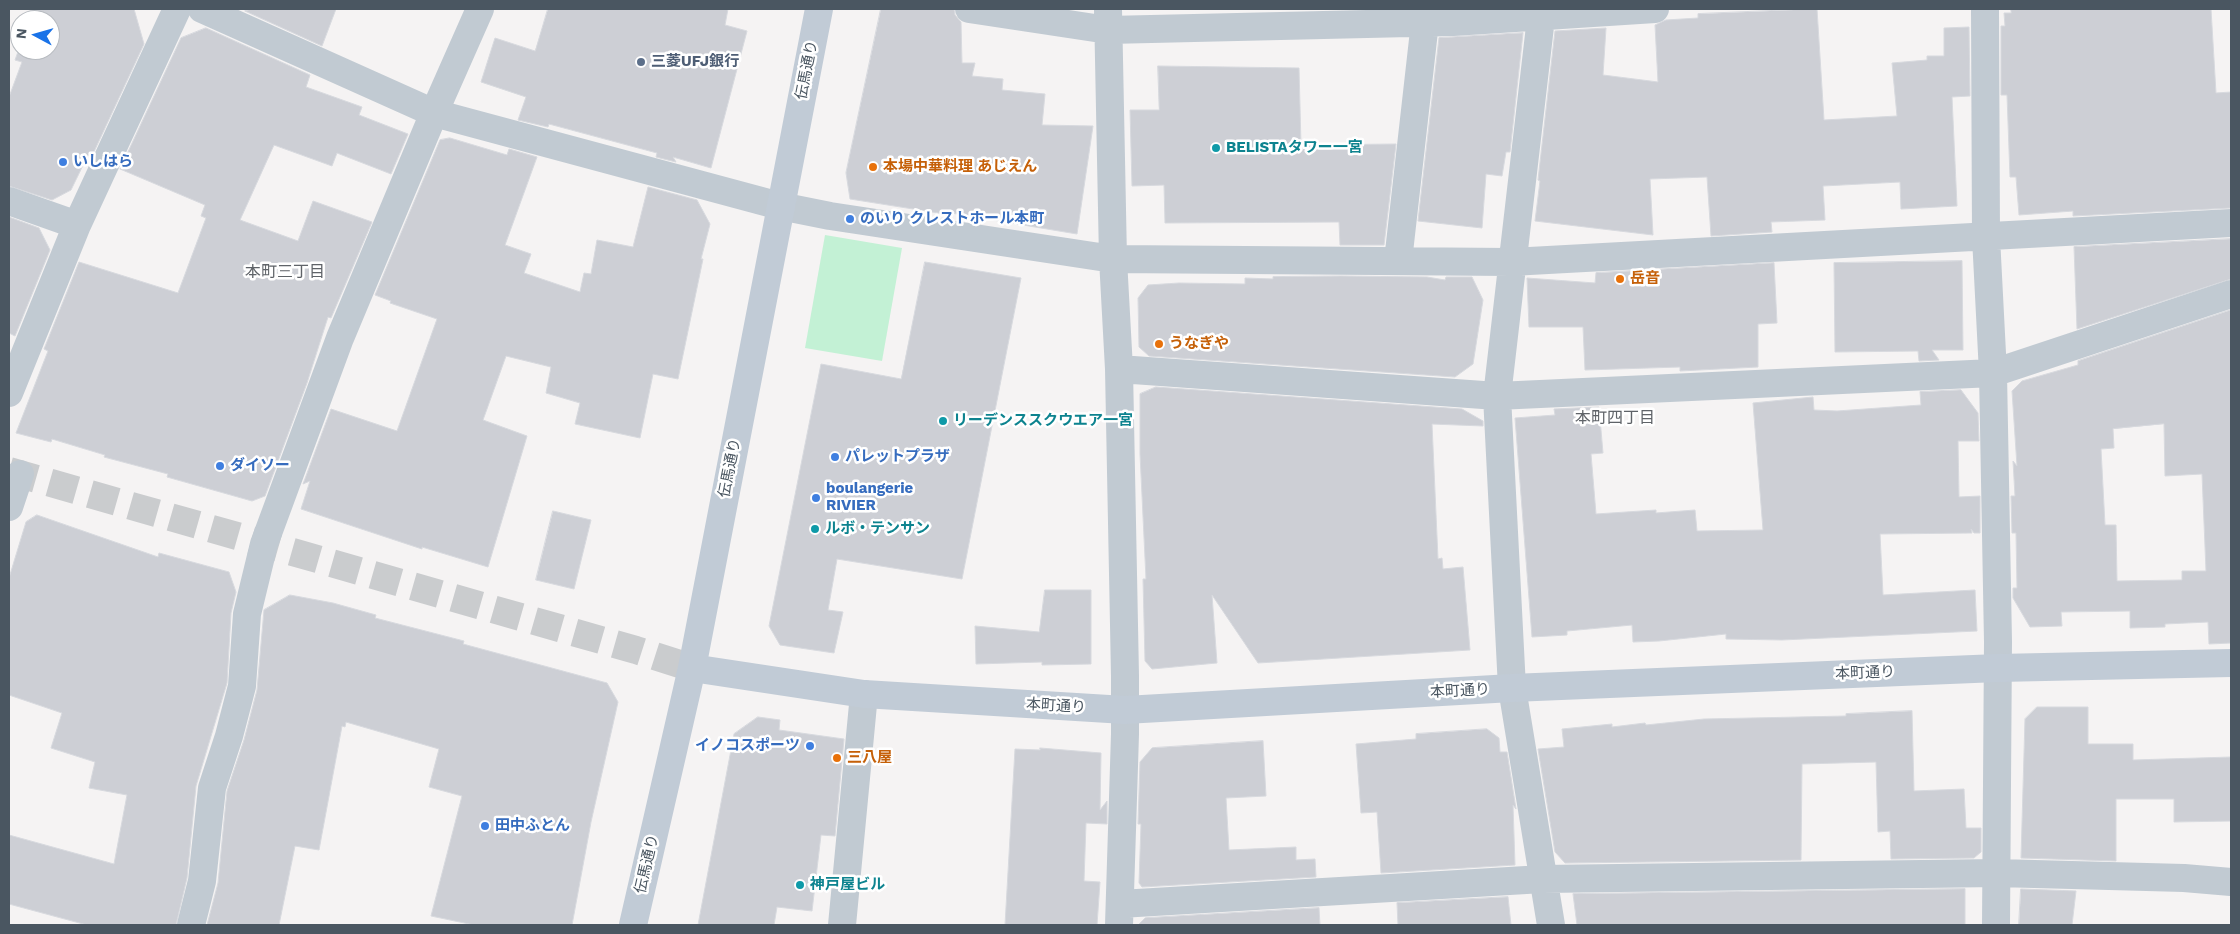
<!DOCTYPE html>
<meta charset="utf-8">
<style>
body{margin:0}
#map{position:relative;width:2240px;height:934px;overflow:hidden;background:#f5f3f3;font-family:"Work Sans",sans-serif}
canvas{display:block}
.frame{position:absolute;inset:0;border:10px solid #4a5661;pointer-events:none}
.north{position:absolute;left:10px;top:10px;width:50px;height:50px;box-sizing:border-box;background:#fff;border:1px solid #b7bbc0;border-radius:50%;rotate:276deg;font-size:14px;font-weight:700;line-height:20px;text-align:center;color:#4a5661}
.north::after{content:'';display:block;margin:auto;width:18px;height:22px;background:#1a73e8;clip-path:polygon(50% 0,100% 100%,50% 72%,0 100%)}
</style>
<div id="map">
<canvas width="2240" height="934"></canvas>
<div class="frame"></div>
<div class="north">N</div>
</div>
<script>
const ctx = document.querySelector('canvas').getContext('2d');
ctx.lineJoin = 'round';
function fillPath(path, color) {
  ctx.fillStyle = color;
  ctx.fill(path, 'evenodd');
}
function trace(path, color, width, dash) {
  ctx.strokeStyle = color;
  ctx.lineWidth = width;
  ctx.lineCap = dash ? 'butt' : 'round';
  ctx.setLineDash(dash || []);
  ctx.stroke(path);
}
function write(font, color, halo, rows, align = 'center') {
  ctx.font = font + ' "Work Sans","Noto Sans JP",sans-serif';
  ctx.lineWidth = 5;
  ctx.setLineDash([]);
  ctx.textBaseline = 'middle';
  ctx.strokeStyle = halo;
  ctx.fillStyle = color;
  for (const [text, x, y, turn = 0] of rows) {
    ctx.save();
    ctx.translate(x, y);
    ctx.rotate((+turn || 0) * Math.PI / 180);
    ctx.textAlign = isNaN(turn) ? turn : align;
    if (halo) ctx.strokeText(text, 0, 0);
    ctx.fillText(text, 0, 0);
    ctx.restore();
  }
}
fillPath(new Path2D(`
 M825,235L902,248L882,361L805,348Z`), '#c3f1d5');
const building = new Path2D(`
 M34,9H134L144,44L92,156L88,155L71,190L52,200L9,186V97L22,62L15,60L20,46V50H50V20H30Z
 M252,9H336L322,46L245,11Z
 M548,9H728L725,25L747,31L711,168L673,157L676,162L656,157L657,153L549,124L548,127L518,120L526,97L481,82L495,38L535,51Z
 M881,9H954L955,15L961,22L962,63H975L972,76L1003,79L1002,90L1045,94L1042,125L1093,126L1077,234L951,213V215L850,199L846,173Z
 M1817,9L1824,120L1897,116L1892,63L1927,60V56H1944V28L1969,27L1970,96L1952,97L1957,206L1901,209L1900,182L1823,186L1825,220L1771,222L1772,232L1711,236L1707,177L1650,179L1653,235L1535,221L1540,181L1538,180L1555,31L1606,28L1603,75L1658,82L1655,25L1666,20L1698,18V14Z
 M2011,9H2211L2216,93L2231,92V208L2073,216V211L2019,215L2016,177H2010L2007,95H2001V26H2005L2004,13H2011Z
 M206,28L310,75L306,87L362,107L359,115L408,134L391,174L337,153L332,166L274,145L240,220L298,241L313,201L372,222L331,318L328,317L307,383L265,496L252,501L167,477L168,474L104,457L105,455L52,439L51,442L16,433L48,351L44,349L79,262L178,293L206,218L201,216L205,205L120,169L181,38Z
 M1523,33L1510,152H1506L1502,176L1486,174L1482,228L1418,221L1439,38Z
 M1158,66L1299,68L1301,145L1396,144L1384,245H1340L1339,222L1165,223L1164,185L1132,186L1130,110H1159Z
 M450,138L507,155L509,149L537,157L505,245L531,254L524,273L580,292L584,273L591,274L597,240L633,247L648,187L697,200L710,224L701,259H703L678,379L653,374L640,438L575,424L580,403L546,393L551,367L506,356L483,420L527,436L488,567L422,547V549L301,509L310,481L303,484L331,409L397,431L437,319L390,303L391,301L375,295L440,140Z
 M9,217L39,228L50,250L15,336L9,333Z
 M2231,239V279L2077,329L2074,247Z
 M1962,261L1963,350H1932L1939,360L1919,361L1918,351L1835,352L1834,263Z
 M925,262L1021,278L962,579L837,559L828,610L843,612L834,653L780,645L769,626L821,364L901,379Z
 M1774,263L1777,323L1758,324V367L1680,371V367L1585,370L1583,327H1529L1527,278L1595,283L1596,273Z
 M1341,276L1427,277L1445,280L1446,277H1472L1483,300L1473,364L1455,377L1149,356L1139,347L1138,298L1148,285L1179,283L1245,284V278L1273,279V277Z
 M2231,310V643L2209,644L2208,622L2165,624V627L2130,628V611L2061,612L2062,626L2030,627L2013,598V588H2017L2016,533H2012L2011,496H2015L2013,461L2017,466L2012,391L2022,381L2078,365V361ZM2164,424L2165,476L2202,474L2206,571H2182V580L2117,581L2116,525H2105L2101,449L2114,448L2113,429Z
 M1156,387L1462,409L1483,421V426L1432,424L1438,559L1442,558L1443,569L1463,567L1470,650L1258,663L1212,595L1217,663L1152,669L1145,661L1143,579H1146L1140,454V394Z
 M1961,390L1978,413L1979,441H1958L1959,497L1980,496V533H1974L1971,529L1972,533L1880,534L1883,595L1975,590L1977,631L1782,640L1726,639V634L1659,641L1633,642L1632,625L1567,631V635L1532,637L1515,418L1555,415L1554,409L1599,407L1603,453L1591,454L1596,514L1656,510V513L1695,510L1697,531L1763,530L1753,403L1813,397L1814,410L1837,411L1921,405L1920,392Z
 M553,511L591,520L574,589L536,580Z
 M37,515L158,557L159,553L229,572L236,592L231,613L227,683L196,786L187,878L176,925H87L9,904V835L114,864L127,795L89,788L95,762L51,748L62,713L9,695V578L26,522Z
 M1045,590H1091V664L1042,665V662L976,664L975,626L1039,632Z
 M290,595L333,603L376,615L375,618L464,641L463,644L607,683L618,702L591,822L572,925H474L431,916L462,796L429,787L439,749L346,722L345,727L342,726L319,850L295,846L279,925H207L218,883L227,791L244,740L257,690L264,610Z
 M2037,707H2088V744H2133V760L2231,757V821L2174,822V799H2116V861L2021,858L2025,719Z
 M1912,711L1914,791L1964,789L1966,828H1981V852L1974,858L1891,859L1890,831L1878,832L1876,762L1802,764L1801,860L1565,863L1555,852L1538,749L1564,747L1562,729L1612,724V727L1645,723L1646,725L1704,719L1846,716V714Z
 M758,717L780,720L779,730L844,739L835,836L821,835L812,911L777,907L774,925H698L734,734Z
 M1487,729L1499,738L1500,752H1507L1516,809L1513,805L1515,865L1381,873L1377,812L1361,813L1356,744L1416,739V734Z
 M1263,741L1266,796L1226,798L1229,850L1296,847V860L1315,859L1316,877L1142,887L1139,883L1141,824H1138L1140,762L1152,748Z
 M1040,748L1101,753L1100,810L1107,801V824L1086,823L1084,881L1100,882L1097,925H1005L1015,749L1040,750Z
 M1965,889V925H1577L1573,894Z
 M2021,889L2076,891L2072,925H2019Z
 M1508,897L1511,925H1398L1397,903Z
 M1319,908L1320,925H1138L1145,918Z`);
fillPath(building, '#cdcfd5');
trace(building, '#d7d9de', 1);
trace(new Path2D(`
 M9,471L636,650L692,668`), '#caccce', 28, [28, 14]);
trace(new Path2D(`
 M202,9L434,113L780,206L830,216L1113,259L1511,262L2231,223
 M969,9L1108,30L1453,22L1655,9
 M1108,9L1113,259L1119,369L1125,676V734L1119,925
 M1542,9L1497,396L1512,688L1551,925
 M1985,9L1986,237L1993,373L1998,642L1996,925
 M9,201L77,225
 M1398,261L1425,22
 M1119,369L1497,396L1993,373L2231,294
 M9,393L77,225L177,9
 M9,507L20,474
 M1120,904L1543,879L1997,873L2184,878L2231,882
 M191,925L202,881L212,788L229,736L242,686L247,614L264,544L340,338L434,113L480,9
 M842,925L864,694`), '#c1cad2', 28);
trace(new Path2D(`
 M692,668L864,694L1125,710L1512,688L1998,668L2231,663
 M633,925L692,668L819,9`), '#c1cbd6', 28);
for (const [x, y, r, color] of [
 [641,62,5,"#5c6f8a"],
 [1216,148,5,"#0f9aa8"],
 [63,162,5,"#3f7fe0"],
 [873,167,5,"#e8710a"],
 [850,219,5,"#3f7fe0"],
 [1620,279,5,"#e8710a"],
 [1159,344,5,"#e8710a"],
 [943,421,5,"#0f9aa8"],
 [835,457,5,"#3f7fe0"],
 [220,466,5,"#3f7fe0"],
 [816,498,5,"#3f7fe0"],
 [815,529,5,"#0f9aa8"],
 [810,746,5,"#3f7fe0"],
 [837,758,5,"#e8710a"],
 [485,826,5,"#3f7fe0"],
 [800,885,5,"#0f9aa8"]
]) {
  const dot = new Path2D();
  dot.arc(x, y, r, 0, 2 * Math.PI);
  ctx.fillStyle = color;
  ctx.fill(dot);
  trace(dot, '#fff', 2);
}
write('bold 15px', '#4e5e75', '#fff', [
 ["三菱UFJ銀行",651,62]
], 'left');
write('15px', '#4a5661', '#fff', [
 ["伝馬通り",807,70,-79],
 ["伝馬通り",730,468,-79],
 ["本町通り",1865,673,-2],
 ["本町通り",1460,691,-3],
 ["本町通り",1056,706,3],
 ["伝馬通り",647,864,-77]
]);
write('bold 15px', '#0d838f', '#fff', [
 ["BELISTAタワー一宮",1226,148],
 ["リーデンススクウエア一宮",953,421],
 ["ルボ・テンサン",825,529],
 ["神戸屋ビル",810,885]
], 'left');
write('bold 15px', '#366cbe', '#fff', [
 ["いしはら",73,162],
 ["のいり クレストホール本町",860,219],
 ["パレットプラザ",845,457],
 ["ダイソー",230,466],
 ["boulangerie",826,489],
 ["RIVIER",826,506],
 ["イノコスポーツ",800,746,"right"],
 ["田中ふとん",495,826]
], 'left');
write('bold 15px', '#c56008', '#fff', [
 ["本場中華料理 あじえん",883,167],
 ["岳音",1630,279],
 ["うなぎや",1169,344],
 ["三八屋",847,758]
], 'left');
write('16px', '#5f6368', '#fff', [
 ["本町三丁目",285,272],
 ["本町四丁目",1615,418]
]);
</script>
